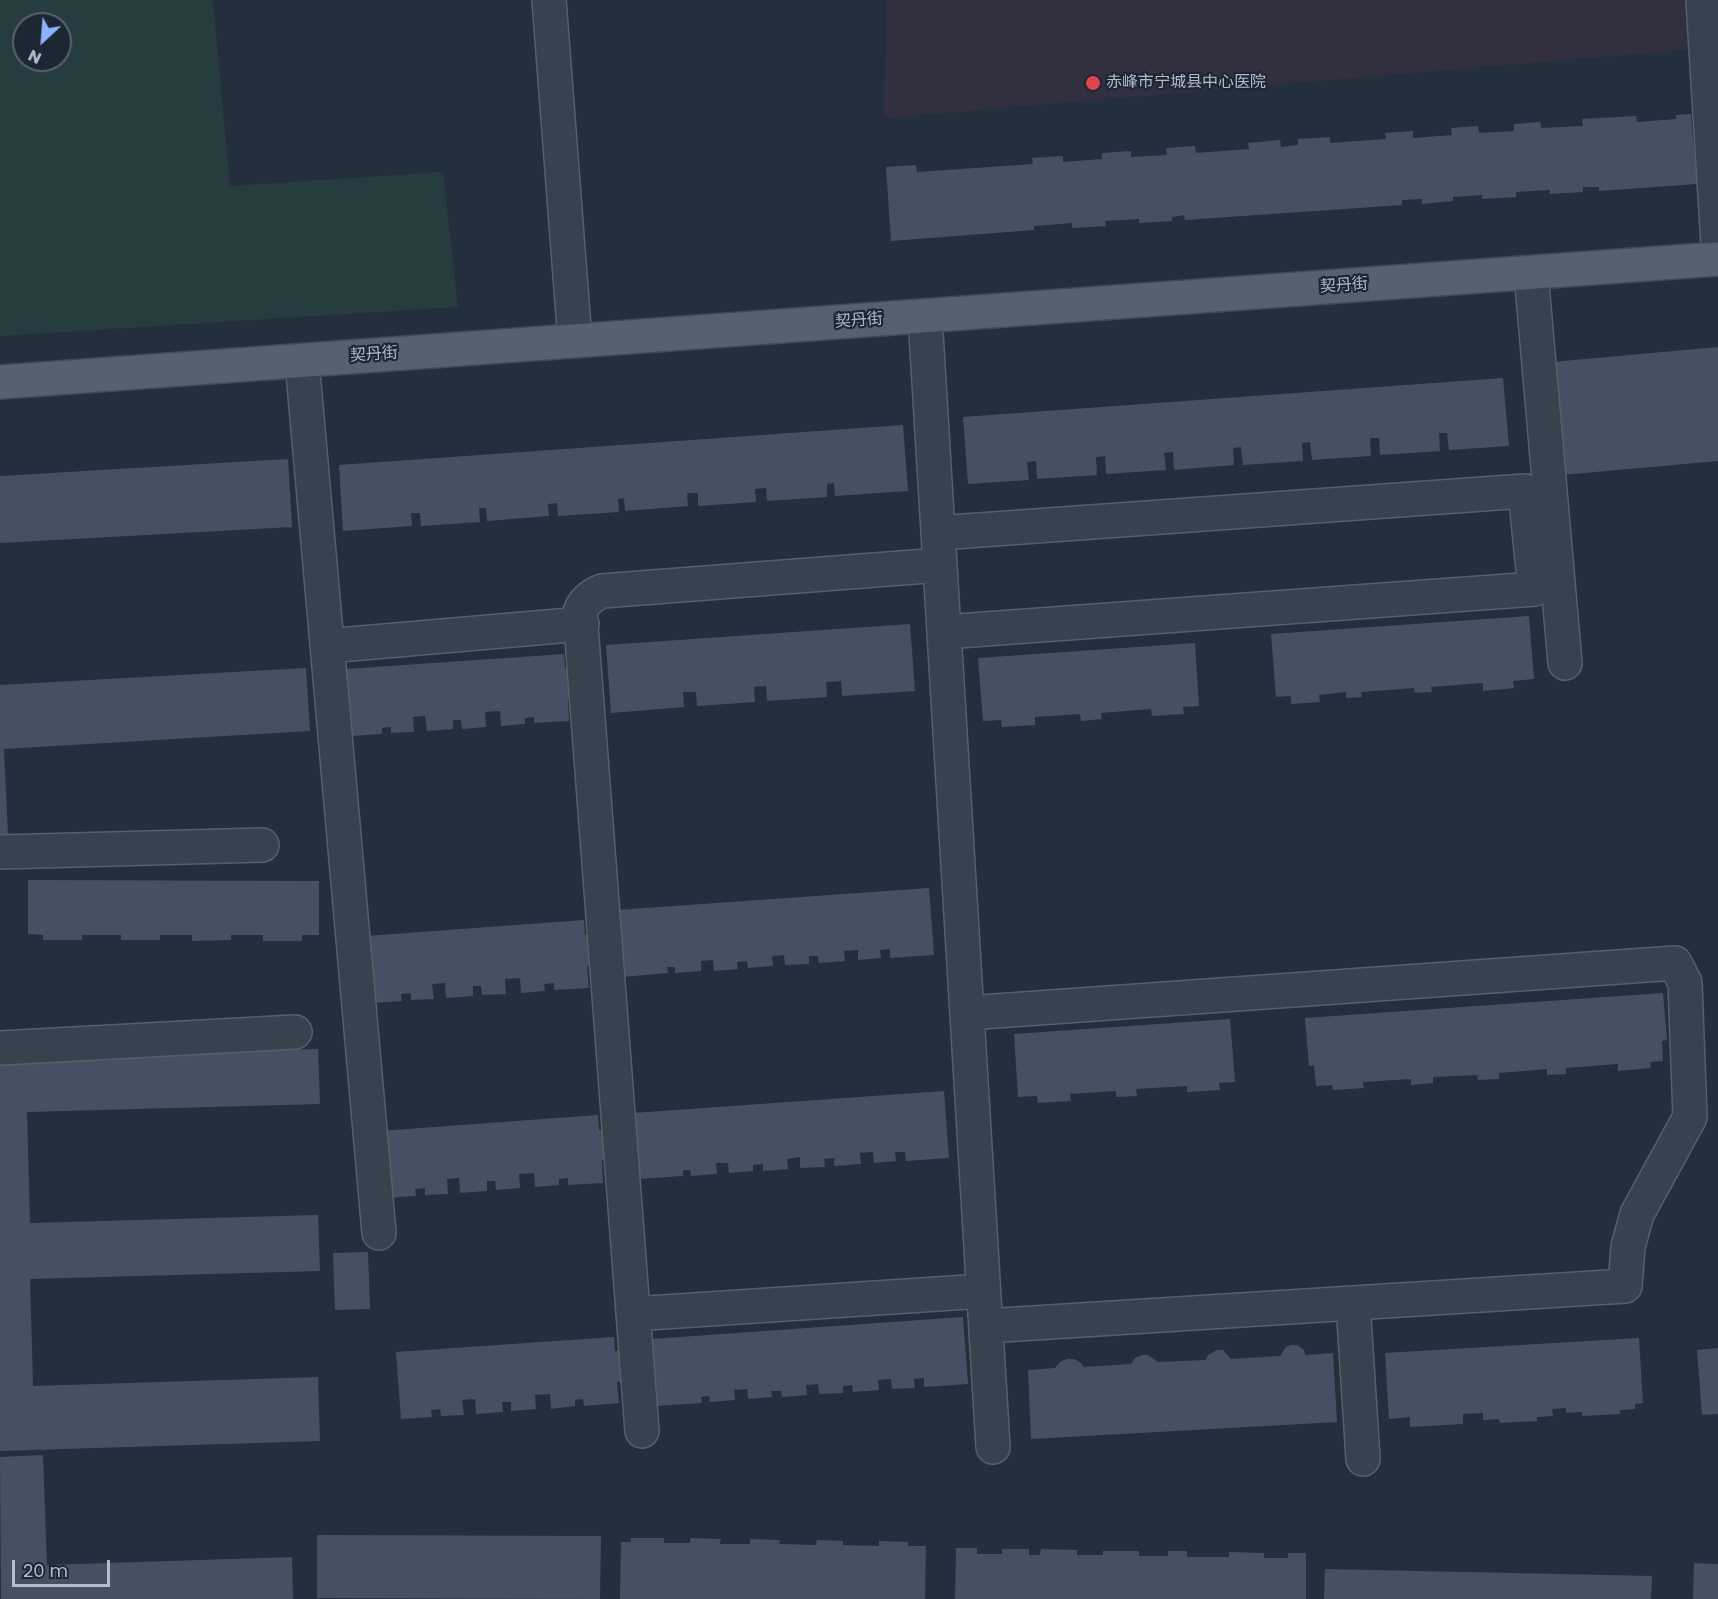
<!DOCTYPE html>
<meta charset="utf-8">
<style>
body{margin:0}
#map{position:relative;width:1718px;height:1599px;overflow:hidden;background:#242f3e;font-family:Poppins,sans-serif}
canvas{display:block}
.north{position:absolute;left:12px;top:12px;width:60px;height:60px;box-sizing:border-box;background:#1d2633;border:2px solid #59626f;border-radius:50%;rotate:206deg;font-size:16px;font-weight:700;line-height:24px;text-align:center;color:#b4bcc9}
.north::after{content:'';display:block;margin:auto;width:21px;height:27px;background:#8ab4f8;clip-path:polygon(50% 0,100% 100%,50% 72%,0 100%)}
.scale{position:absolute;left:12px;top:1560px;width:98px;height:27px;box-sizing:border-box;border:3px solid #b4bcc9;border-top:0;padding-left:8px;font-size:18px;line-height:21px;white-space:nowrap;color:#b4bcc9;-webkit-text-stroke:4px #1d2633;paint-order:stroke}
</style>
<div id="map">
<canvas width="1718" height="1599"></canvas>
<div class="north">N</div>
<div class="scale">20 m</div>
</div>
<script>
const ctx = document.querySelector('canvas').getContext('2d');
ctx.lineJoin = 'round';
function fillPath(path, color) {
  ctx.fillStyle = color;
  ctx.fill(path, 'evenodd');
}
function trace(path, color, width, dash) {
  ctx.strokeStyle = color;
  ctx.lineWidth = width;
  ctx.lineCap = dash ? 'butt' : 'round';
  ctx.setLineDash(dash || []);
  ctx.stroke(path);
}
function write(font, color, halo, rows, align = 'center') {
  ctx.font = font + ' Poppins,"Noto Sans SC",sans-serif';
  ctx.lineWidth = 4.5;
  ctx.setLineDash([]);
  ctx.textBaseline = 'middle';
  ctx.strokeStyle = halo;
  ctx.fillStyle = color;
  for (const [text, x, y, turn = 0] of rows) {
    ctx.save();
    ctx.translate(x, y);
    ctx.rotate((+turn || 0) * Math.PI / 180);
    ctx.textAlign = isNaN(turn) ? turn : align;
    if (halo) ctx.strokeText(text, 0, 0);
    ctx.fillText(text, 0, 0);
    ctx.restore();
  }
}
fillPath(new Path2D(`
 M886,0H1718V47L884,118Z`), '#32303f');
fillPath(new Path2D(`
 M0,0H213L230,186L443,172L458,307L0,336ZM24,24H60V60H24Z`), '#263c3f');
fillPath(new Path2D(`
 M1691,114L1697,184L1599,191V187H1583V192L1550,194V190L1516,192V197L1482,199V195L1453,197V201L1422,204V199L1402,200V205L1185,220L1184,215L1172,217V221L1139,223V219L1105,221L1106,226L1072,228V223L1034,226V230L891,241L886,167L916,165L917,172L1033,164L1032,158L1063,156V162L1102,159V153L1131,151V157L1167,155L1166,148L1195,146L1196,153L1249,149L1248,143L1280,140L1281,147L1298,145V139L1330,137V143L1386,139L1385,133L1413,131V138L1452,135L1451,128L1478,126L1479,133L1514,131V124L1540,122L1541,128L1583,126L1582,119L1636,116L1637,122L1676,119V115Z
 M1718,347V461L1562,475L1552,362Z
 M1503,378L1509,446L1449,450L1447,433H1439L1440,451L1380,455L1379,438H1370L1371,456L1312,460L1310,442L1302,443L1303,461L1243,465L1241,447L1233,448L1234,465L1174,470L1173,452L1164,453L1166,470L1106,474L1105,456L1096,457L1097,475L1037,479L1036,461L1027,462L1029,480L968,484L963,417Z
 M903,425L908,491L835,496L834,483L827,484V497L767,501L766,488L755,489L756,502L698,506V493H687L688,506L625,511L624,498L618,499L619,512L558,516L557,503L548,504L549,516L487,521L486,508H479L480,522L421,526L420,513H411L412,526L343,531L339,465Z
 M288,459L292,527L0,543V476Z
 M1529,616L1534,679L1513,681L1514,688L1483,691V683L1431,687L1432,692L1415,693L1414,688L1361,692L1362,697L1346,698V692L1319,695L1320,702L1291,704V696L1276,697L1271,634Z
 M910,624L915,691L842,696L841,681L826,682L827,697L767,701L766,686L754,687L755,702L697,706L696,692H683L684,707L611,713L606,645Z
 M1195,643L1199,706L1183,707L1184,714L1152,716L1151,709L1101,713L1102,719L1081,721L1080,714L1035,717V725L1002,727L1001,720L983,721L978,658Z
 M564,654L565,668H570L572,699H568L569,721L534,723V717L525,718V724L501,726L500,711L485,712L486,727L462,729L461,720H453V729L427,731L425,716L413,717L414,732L391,733V727L382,728V734L352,736L346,669Z
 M306,668L310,731L4,749L8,835H0V685Z
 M28,880L319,881V935H302V941H263V935H231V940L192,941V935H160V940H121V935H82V940H43V935L28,934Z
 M929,888L934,955L890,958V949L880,950L881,958L858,960V950L844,951L845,961L819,963L818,956H809V964L785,965L784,955L772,956L773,966L748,968L747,961L737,962L738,969L714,971L713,960L701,961V971L675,973V967H667L668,973L622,977L617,910Z
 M584,920L585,935H590L592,965L587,966L589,988L554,990V983L544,984L545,991L521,993L520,978L505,979L506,994L482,995L481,986H473V996L446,998L445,983L432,984L434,999L411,1000V993L401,994L402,1001L371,1003L366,936Z
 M1663,993L1667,1040L1662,1041L1663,1061L1650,1062L1651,1068L1618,1071V1064L1566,1068V1074L1547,1075V1069L1499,1073V1079L1478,1080L1477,1075L1433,1077V1083L1411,1085V1079L1363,1082L1364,1088L1333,1090L1332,1085L1316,1086L1314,1065L1309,1066L1305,1018Z
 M1230,1019L1235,1082L1219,1083L1220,1090L1187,1092V1086L1136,1089L1137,1096L1116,1097V1091L1070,1094L1071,1101L1038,1103L1037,1096L1018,1097L1014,1034Z
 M318,1049L320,1104L27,1112L30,1223L318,1215L320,1271L30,1279L33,1386L318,1377L320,1441L0,1451V1058Z
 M944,1091L949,1158L906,1161L905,1152H895L896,1161L874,1163L873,1152L860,1153L861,1164L834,1166V1158L824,1159L825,1167L800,1168V1157L787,1159L788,1169L763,1171V1164L753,1165V1171L729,1173L728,1163H716L717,1174L691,1176L690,1170H683V1176L637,1179L633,1113Z
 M598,1115L599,1130L604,1129L606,1160H602L603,1183L568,1185V1178L559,1179V1185L535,1187L534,1173L519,1174L520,1188L496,1190L495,1181H487V1191L460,1193L459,1178L447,1179L448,1194L425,1195V1188L415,1189L416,1196L385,1198L380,1131Z
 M368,1252L370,1309L335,1310L333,1253Z
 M963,1317L968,1384L924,1387V1378L914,1379L915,1388L892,1389L891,1379L878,1380L879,1390L853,1392L852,1385L843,1386V1393L819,1394L818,1384L806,1385L807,1395L782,1397L781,1391H771L772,1397L748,1399L747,1389L734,1390L735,1400L710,1402L709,1396L701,1397L702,1403L656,1406L651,1339Z
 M614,1337L615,1351L620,1350L622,1382H617L619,1403L584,1406L583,1399L575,1400V1406L551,1409L550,1394L535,1395L536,1409L511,1411V1402H502L503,1412L476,1414L475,1399L462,1400L464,1415L441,1416L440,1409L431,1410L432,1417L401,1419L396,1352Z
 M1639,1338L1643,1403L1635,1404V1409L1620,1410V1414L1582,1416V1412L1566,1413V1408L1552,1409L1553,1416L1537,1417V1421L1500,1423L1499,1419L1483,1420V1413L1463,1414V1424L1410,1427V1417L1389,1419L1385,1353Z
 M1291,1345H1297L1303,1349L1306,1355L1333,1353L1337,1422L1031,1439L1028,1370L1055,1368L1060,1362L1067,1359H1074L1080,1362L1084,1367L1131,1364L1135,1358L1142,1355H1148L1158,1362L1206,1360L1208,1355L1217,1350H1223L1231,1359L1280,1356L1286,1347Z
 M1718,1348V1414L1702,1415L1697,1350Z
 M43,1455L47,1565L292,1557L293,1599H1L0,1457Z
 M317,1535L601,1536L600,1599L317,1598Z
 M631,1538H664V1543H690V1538L721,1539L720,1544H750V1539L780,1540L779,1544L816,1545L817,1540L843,1541V1545L879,1546V1541L908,1542V1546H926L925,1599H620L621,1542H631Z
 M956,1548H977V1554H1002V1549H1029V1555H1040L1041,1549L1077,1550V1555H1103V1551H1139V1556H1168V1551H1187V1557H1229V1552L1264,1553V1558H1288V1553H1306V1599H955Z
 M1694,1563L1718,1564V1599H1693Z
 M1325,1569L1652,1576L1651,1599H1324Z`), '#455162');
const minor = new Path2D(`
 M549,0L575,341
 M1703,0L1718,244
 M1531,273L1565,663
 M925,316L993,1447
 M302,361L379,1233
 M938,533L1525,491L1535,589L944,632
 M327,646L582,624
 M0,852L262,845
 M967,1013L1675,963L1685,983L1690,1117L1637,1214L1628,1247L1625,1286L986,1326
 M0,1048L295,1032
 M1353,1303L1363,1459
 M633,1314L983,1291
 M642,1431L580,612C584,601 592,595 602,591L940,565`);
const major = new Path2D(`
 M0,382L1718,259`);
trace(minor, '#565f6c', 36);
trace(major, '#414a57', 36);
trace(minor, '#38414e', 33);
trace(major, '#56606e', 33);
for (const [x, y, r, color] of [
 [1093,83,8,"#e0444e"]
]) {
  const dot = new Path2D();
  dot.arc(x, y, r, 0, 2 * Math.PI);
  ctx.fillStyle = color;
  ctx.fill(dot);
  trace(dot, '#1d2633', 2);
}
write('16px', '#b4bcc9', '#1d2633', [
 ["赤峰市宁城县中心医院",1106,83]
], 'left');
write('16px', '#b4bcc9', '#1d2633', [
 ["契丹街",1344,286,-4],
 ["契丹街",859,321,-4],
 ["契丹街",374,355,-4]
]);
</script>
